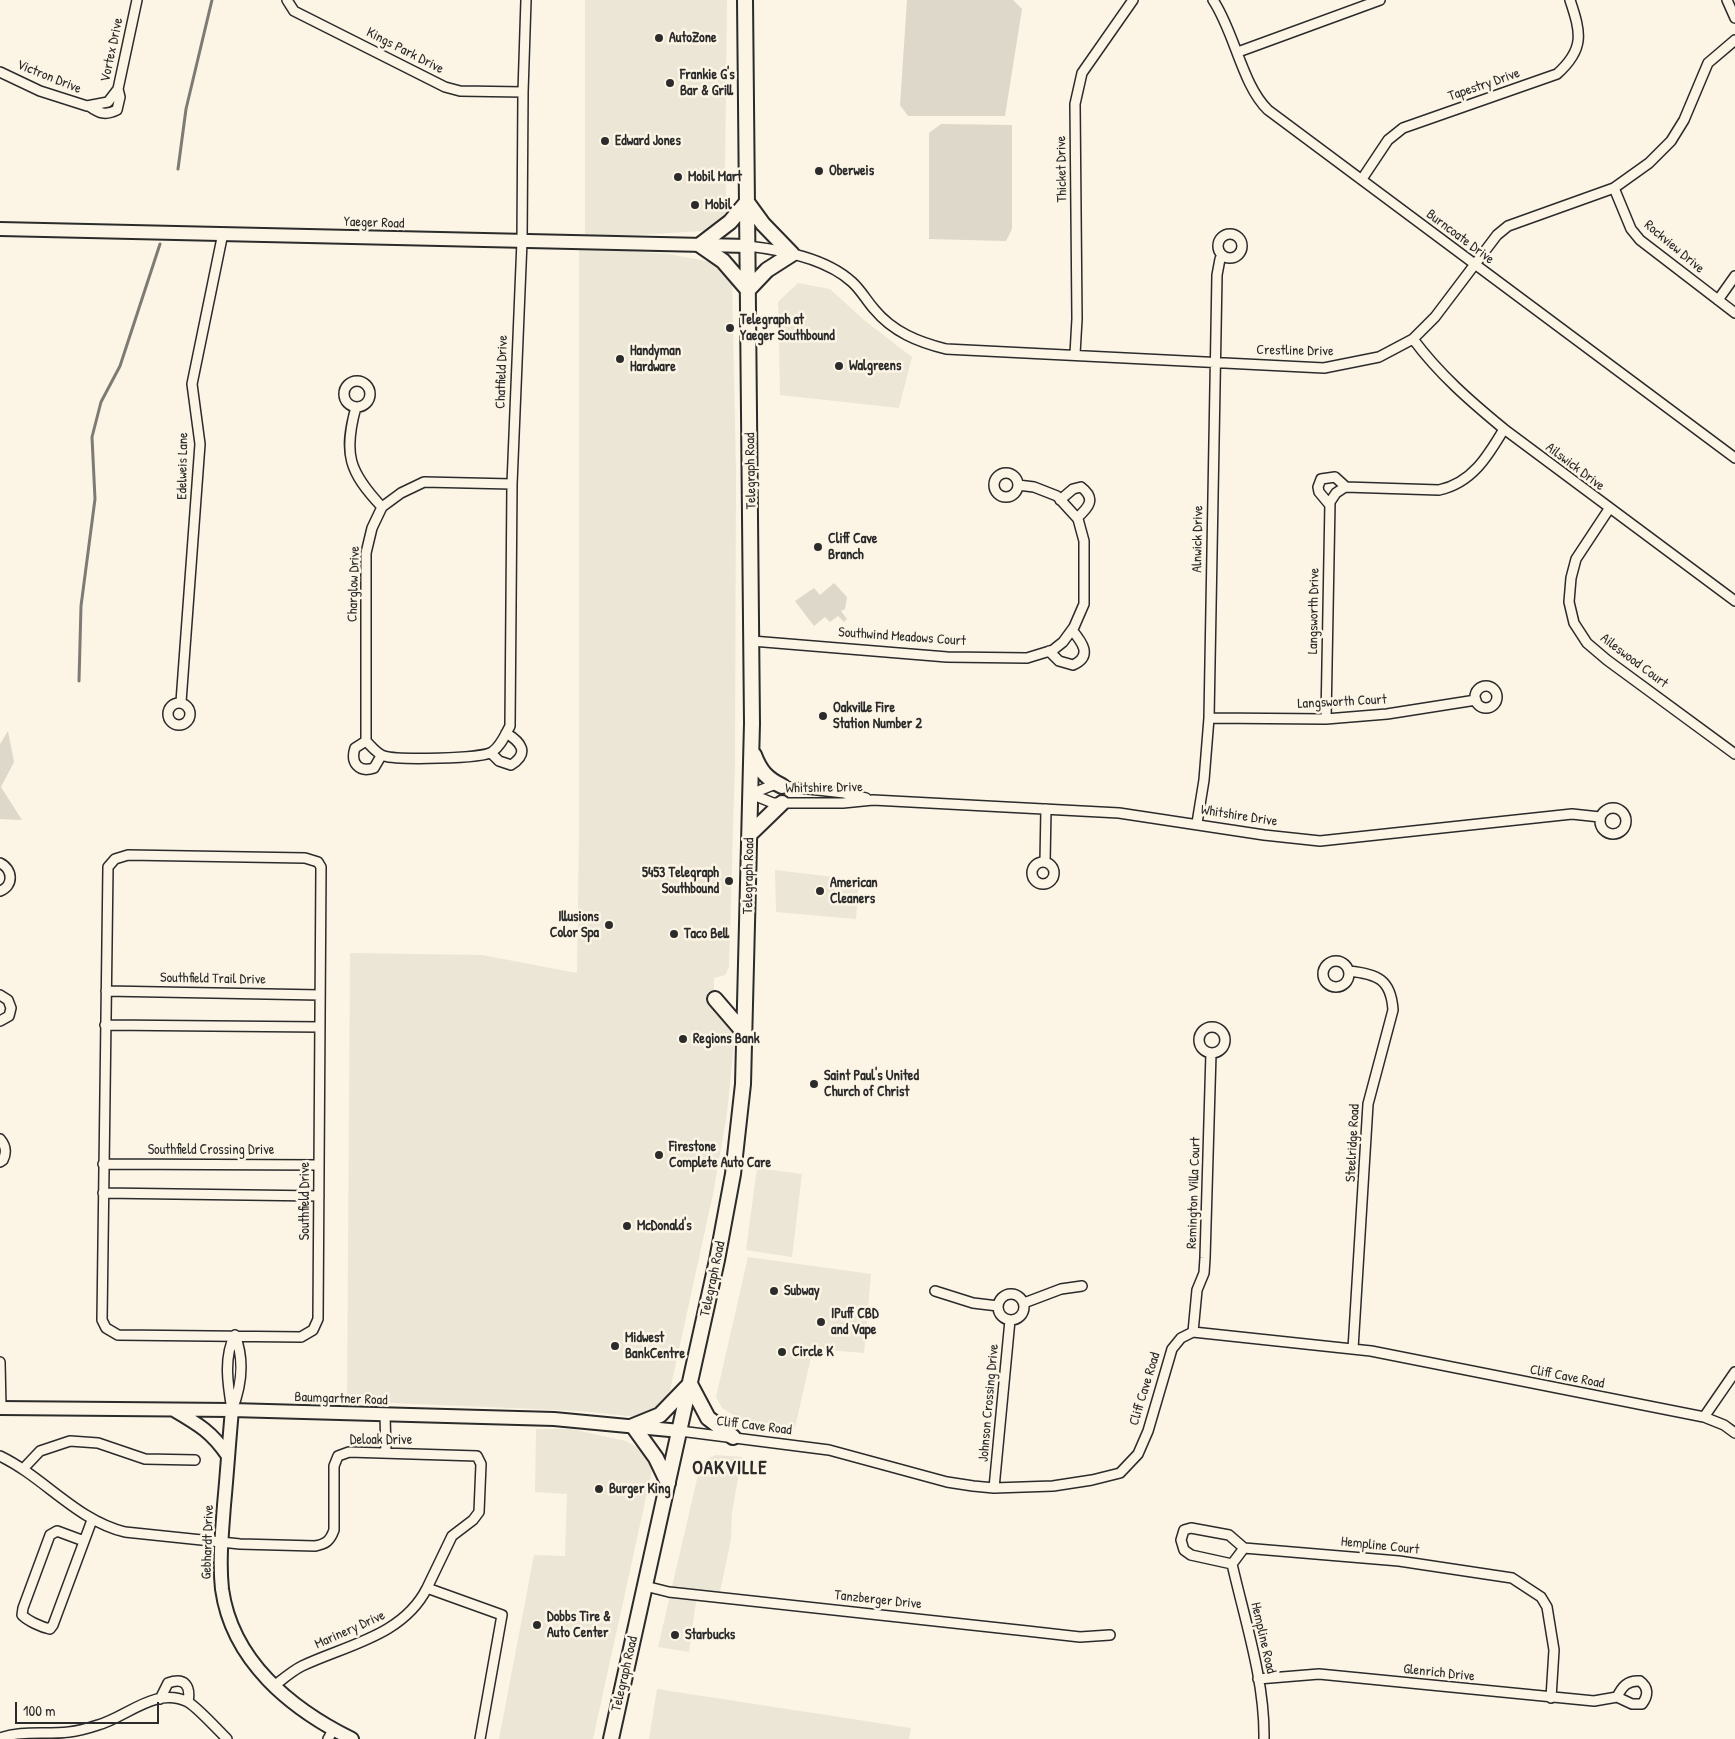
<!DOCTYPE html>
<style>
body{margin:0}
#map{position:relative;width:1735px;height:1739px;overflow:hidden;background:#fcf5e5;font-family:"Patrick Hand",sans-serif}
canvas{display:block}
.scale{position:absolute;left:15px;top:1702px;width:144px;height:22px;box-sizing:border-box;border:2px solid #2b2b2b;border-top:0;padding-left:6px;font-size:15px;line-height:18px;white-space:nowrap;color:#2b2b2b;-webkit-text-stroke:4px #fcf5e5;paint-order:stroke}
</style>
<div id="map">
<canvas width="1735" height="1739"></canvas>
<div class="scale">100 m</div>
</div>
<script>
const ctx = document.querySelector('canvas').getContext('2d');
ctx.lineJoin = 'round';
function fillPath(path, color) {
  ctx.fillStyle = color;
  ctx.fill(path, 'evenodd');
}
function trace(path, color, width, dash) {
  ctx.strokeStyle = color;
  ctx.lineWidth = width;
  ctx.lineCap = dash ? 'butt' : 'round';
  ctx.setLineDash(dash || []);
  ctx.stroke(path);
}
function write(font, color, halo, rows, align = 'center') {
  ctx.font = font + ' "Patrick Hand",sans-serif';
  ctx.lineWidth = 5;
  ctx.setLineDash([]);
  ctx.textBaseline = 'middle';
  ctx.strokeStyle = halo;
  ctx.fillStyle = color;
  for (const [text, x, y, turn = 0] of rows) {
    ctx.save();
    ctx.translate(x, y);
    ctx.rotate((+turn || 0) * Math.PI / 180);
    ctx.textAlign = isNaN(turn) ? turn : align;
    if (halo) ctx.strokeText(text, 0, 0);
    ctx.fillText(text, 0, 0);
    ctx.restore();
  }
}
fillPath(new Path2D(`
 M585,0H727L725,171L727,215L715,229L703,231L585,238Z
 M579,247L669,254L706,261L722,266L732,280L736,472L735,762L729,967L725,975L714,978V1007L726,1020L732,1032L734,1044L727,1114L713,1194L667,1404L661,1411L638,1417L580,1411L347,1401L350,953L482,955L577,973L579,833Z
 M798,283L830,289L864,320L912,357L899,408L780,395L778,302Z
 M775,870L859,880L856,919L776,912Z
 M757,1168L802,1174L792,1257L746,1250Z
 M748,1257L871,1274L864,1353L813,1349L795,1427L742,1420L722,1408L716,1397Z
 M536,1429H571L626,1441L640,1449L650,1461L652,1470L593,1739H499L534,1555L565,1556L567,1494L535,1492Z
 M716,1455L742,1457L732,1512L731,1539L720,1592L696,1602L689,1652L658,1647L701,1462Z
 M657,1689L911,1728L909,1739H649Z`), '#ece6d7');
fillPath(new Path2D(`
 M907,0H1013L1022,9L1005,116H908L900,105Z
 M941,124L1012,125V229L1006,241L929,239V133Z
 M834,583L847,597L845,609L841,611L847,619L844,622L838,616L830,622L825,617L814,626L795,601L814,588L820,595Z
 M8,731L14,762L1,787L22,820L0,819V744Z`), '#ded8ca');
trace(new Path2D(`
 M178,169L186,109L212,0
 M79,681L81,606L95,499L92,437L101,402L120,366L160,244`), '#7d7b74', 3);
const street = new Path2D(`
 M287,0L294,11L445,87L460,91L523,92
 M1213,0C1235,33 1242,85 1268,110L1735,458
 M1727,0L1735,18
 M1238,52L1380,0
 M0,72L40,91L87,106L108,102L118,89L137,0
 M89,106C99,113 105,116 117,110L120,97L118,89
 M1362,179L1388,140L1403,128L1557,74C1585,49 1581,33 1570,0
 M1614,188L1631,229L1640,240L1735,313
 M1218 246a12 12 0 1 1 24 0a12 12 0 1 1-24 0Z
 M748,246C782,250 826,258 852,282C861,290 866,300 874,309C893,332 918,342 946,349L1324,368L1379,357L1413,339L1435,317L1497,235L1508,226L1614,188L1649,163L1671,141L1684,120L1708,63L1735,40
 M1718,300L1735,276
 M1413,339C1439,374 1470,401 1504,429L1735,601
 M1075,354L1077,319L1075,104L1082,73L1133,0
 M344 394a13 13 0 1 1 26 0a13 13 0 1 1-26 0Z
 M356,407C343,454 349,472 382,507
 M994 485a12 12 0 1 1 24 0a12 12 0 1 1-24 0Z
 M512,484L424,482L401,493L382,507L372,528L366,553V741C371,746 377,754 384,756C397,760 482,759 492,752C501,746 505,735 510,726L512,484L522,241L523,92L526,0
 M1060,500L1073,489L1081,487C1097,499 1088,508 1077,518
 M1329,504L1319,492L1318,487L1321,479L1335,477L1346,487
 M1609,509L1576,559L1571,578L1569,602L1574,623L1587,643L1607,660L1735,754
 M752,641L947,657L1027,658L1053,650L1063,642L1074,627L1084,604V541L1078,519L1057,496L1034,487L1018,485
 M1049,651L1059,661L1073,665C1093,656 1082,642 1072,630
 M1475 697a11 11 0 1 1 22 0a11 11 0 1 1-22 0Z
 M181,702L200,444L192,384L223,233
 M168 714a11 11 0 1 1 22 0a11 11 0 1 1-22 0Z
 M1209,718L1326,719L1387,714L1476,700
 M1326,719L1330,502L1336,493L1345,487L1439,490C1472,483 1488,456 1504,429
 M366,741L355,748C350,763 359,773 374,768L381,756
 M491,753L499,761L511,765C530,753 521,742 506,733
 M751,794L773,803H843L873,800L1119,813L1264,835L1320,841L1572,814L1600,817
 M751,794L773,785L844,793L866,798
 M1600 821a13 13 0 1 1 26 0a13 13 0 1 1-26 0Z
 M1197,823L1204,780L1209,718L1217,275L1220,259L1223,256
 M128,855L305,858L318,862L321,867L318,1319L313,1330L301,1337L118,1335L106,1328L102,1320L108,867L115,859Z
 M1045,862L1046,809
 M1032 873a11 11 0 1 1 22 0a11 11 0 1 1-22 0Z
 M0,863C13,869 14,886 0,891
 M1323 974a13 13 0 1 1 26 0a13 13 0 1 1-26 0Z
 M1349,971C1377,974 1391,979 1393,1010L1368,1104L1353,1349
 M106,991L320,995
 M0,995L8,1000L11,1008L9,1016L0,1021
 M105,1025L320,1027
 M1199 1040a13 13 0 1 1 26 0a13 13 0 1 1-26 0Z
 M0,1139C6,1146 7,1152 3,1160L0,1162
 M103,1164L319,1165
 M103,1193L319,1196
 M935,1291L973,1303L998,1306
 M998 1307a13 13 0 1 1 26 0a13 13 0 1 1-26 0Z
 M1024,1303L1061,1289L1082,1286
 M1193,1332L1197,1290L1204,1273L1205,1258L1211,1053
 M0,1362L1,1408
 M232,1410C242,1385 245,1361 235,1335
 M232,1410C228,1386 223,1357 235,1335
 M385,1415L386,1453
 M1704,1417L1735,1372
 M680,1431L829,1450L947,1482L973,1486L994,1488L1053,1486L1092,1480L1120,1473L1138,1454L1148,1431L1172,1349L1181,1338L1193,1332L1371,1351L1704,1417L1724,1425L1735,1433
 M0,1456C44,1477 76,1520 125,1532L240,1544L315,1546C326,1544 330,1541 334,1530V1466L338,1456L349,1452L477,1456L481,1464L479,1512L473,1520L452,1536L427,1588L502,1615L480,1739
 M23,1469L40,1451L70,1441L98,1443L145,1459L195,1460
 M994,1488L1010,1320
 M84,1541L57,1531L50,1535L23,1608L22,1615C28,1621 41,1627 50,1629L53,1625L92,1520
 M1244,1548L1232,1564C1245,1621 1265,1681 1264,1739
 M1232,1564L1191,1555L1184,1550L1181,1540L1184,1530L1191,1528L1229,1535L1244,1548L1399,1561L1512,1578L1541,1597L1547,1607L1554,1650L1551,1698
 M645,1586L669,1592L1027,1631L1080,1637L1110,1635
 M1258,1679L1319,1674L1594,1701L1617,1697L1632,1704H1642C1649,1695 1648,1687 1640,1681C1627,1680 1622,1687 1617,1697
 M274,1686C283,1679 292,1671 302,1666C346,1645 403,1636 427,1588
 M160,1699L168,1683C185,1677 191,1686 188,1702
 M0,1738C21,1730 46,1735 69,1732C78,1731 89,1728 98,1725C127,1717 156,1686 188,1702C197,1707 218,1730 227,1739
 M328,1739L333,1730`);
const secondary = new Path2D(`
 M0,229L748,246
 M0,1408L232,1410L554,1419L680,1431
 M174,1410C198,1424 212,1432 228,1456
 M232,1410C229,1442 227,1474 224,1505C222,1533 219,1561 222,1589C232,1661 291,1709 352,1739`);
const primary = new Path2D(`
 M747,202L730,222L700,245L723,261L748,290
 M747,202L763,224L792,254L767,270L748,290
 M754,755C760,771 767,779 782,786
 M750,834L782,803
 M715,999L746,1035
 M690,1384L708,1418L733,1437
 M668,1483L656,1458L633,1426L660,1415L689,1385
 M611,1739L717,1260L733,1174L743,1084L752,723L745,0`);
trace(street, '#2b2b2b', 12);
trace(secondary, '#2b2b2b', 16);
trace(primary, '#2b2b2b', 18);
trace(street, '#fcf5e5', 9);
trace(secondary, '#fcf5e5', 12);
trace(primary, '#fcf5e5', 14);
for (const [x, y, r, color] of [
 [659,38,5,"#2b2b2b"],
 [670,83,5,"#2b2b2b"],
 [605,141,5,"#2b2b2b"],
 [819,171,5,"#2b2b2b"],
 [678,177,5,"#2b2b2b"],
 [695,205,5,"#2b2b2b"],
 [730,328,5,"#2b2b2b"],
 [620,359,5,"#2b2b2b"],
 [839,366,5,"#2b2b2b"],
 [818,547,5,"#2b2b2b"],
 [823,716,5,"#2b2b2b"],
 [729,881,5,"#2b2b2b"],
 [820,891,5,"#2b2b2b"],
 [609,925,5,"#2b2b2b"],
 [674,934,5,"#2b2b2b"],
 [683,1039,5,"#2b2b2b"],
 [814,1084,5,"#2b2b2b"],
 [659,1155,5,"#2b2b2b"],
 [627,1226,5,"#2b2b2b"],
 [774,1291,5,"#2b2b2b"],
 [821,1322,5,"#2b2b2b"],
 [615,1346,5,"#2b2b2b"],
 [782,1352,5,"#2b2b2b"],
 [599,1489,5,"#2b2b2b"],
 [537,1625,5,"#2b2b2b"],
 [675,1635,5,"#2b2b2b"]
]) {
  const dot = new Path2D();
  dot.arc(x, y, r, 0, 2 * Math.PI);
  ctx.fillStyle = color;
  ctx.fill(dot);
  trace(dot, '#fcf5e5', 2);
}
write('bold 14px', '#2b2b2b', '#fcf5e5', [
 ["AutoZone",669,38],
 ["Frankie G's",680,75],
 ["Bar & Grill",680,91],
 ["Edward Jones",615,141],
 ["Oberweis",829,171],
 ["Mobil Mart",688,177],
 ["Mobil",705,205],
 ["Telegraph at",740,320],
 ["Yaeger Southbound",740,336],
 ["Handyman",630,351],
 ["Hardware",630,367],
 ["Walgreens",849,366],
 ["Cliff Cave",828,539],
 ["Branch",828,555],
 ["Oakville Fire",833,708],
 ["Station Number 2",833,724],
 ["5453 Telegraph",719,873,"right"],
 ["Southbound",719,889,"right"],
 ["American",830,883],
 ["Cleaners",830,899],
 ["Illusions",599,917,"right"],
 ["Color Spa",599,933,"right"],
 ["Taco Bell",684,934],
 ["Regions Bank",693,1039],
 ["Saint Paul's United",824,1076],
 ["Church of Christ",824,1092],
 ["Firestone",669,1147],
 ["Complete Auto Care",669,1163],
 ["McDonald's",637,1226],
 ["Subway",784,1291],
 ["IPuff CBD",831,1314],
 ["and Vape",831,1330],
 ["Midwest",625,1338],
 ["BankCentre",625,1354],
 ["Circle K",792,1352],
 ["Burger King",609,1489],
 ["Dobbs Tire &",547,1617],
 ["Auto Center",547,1633],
 ["Starbucks",685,1635]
], 'left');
write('14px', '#2b2b2b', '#fcf5e5', [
 ["Vortex Drive",112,50,-78],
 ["Kings Park Drive",405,51,27],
 ["Victron Drive",49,77,22],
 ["Tapestry Drive",1484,85,-19],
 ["Thicket Drive",1062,169,-91],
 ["Yaeger Road",374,223,2],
 ["Burncoate Drive",1460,237,37],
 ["Rockview Drive",1674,247,40],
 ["Crestline Drive",1295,351,1],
 ["Chatfield Drive",502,372,-88],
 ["Edelweis Lane",183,466,-89],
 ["Ailswick Drive",1575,467,37],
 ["Telegraph Road",751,471,-91],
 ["Alnwick Drive",1198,539,-89],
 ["Charglow Drive",354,584,-88],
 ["Langsworth Drive",1314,611,-89],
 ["Southwind Meadows Court",902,637,4],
 ["Aileswood Court",1634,661,37],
 ["Langsworth Court",1342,702,-3],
 ["Whitshire Drive",824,788,-1],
 ["Whitshire Drive",1239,816,9],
 ["Telegraph Road",749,876,-89],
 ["Southfield Trail Drive",213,979,1],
 ["Steelridge Road",1353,1143,-87],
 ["Southfield Crossing Drive",211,1150],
 ["Remington Villa Court",1194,1193,-88],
 ["Southfield Drive",305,1201,-90],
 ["Telegraph Road",713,1279,-78],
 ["Cliff Cave Road",1567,1377,11],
 ["Cliff Cave Road",1145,1389,-73],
 ["Baumgartner Road",341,1399,2],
 ["Johnson Crossing Drive",989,1403,-85],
 ["Cliff Cave Road",754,1426,7],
 ["Deloak Drive",381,1440],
 ["Gebhardt Drive",208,1542,-88],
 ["Hempline Court",1380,1546,6],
 ["Tanzberger Drive",878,1600,6],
 ["Marinery Drive",350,1630,-24],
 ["Hempline Road",1263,1638,77],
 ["Glenrich Drive",1439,1673,6],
 ["Telegraph Road",625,1674,-77]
]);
ctx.letterSpacing = '1px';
write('bold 19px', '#2b2b2b', '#fcf5e5', [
 ["OAKVILLE",730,1469]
]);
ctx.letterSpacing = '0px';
</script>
